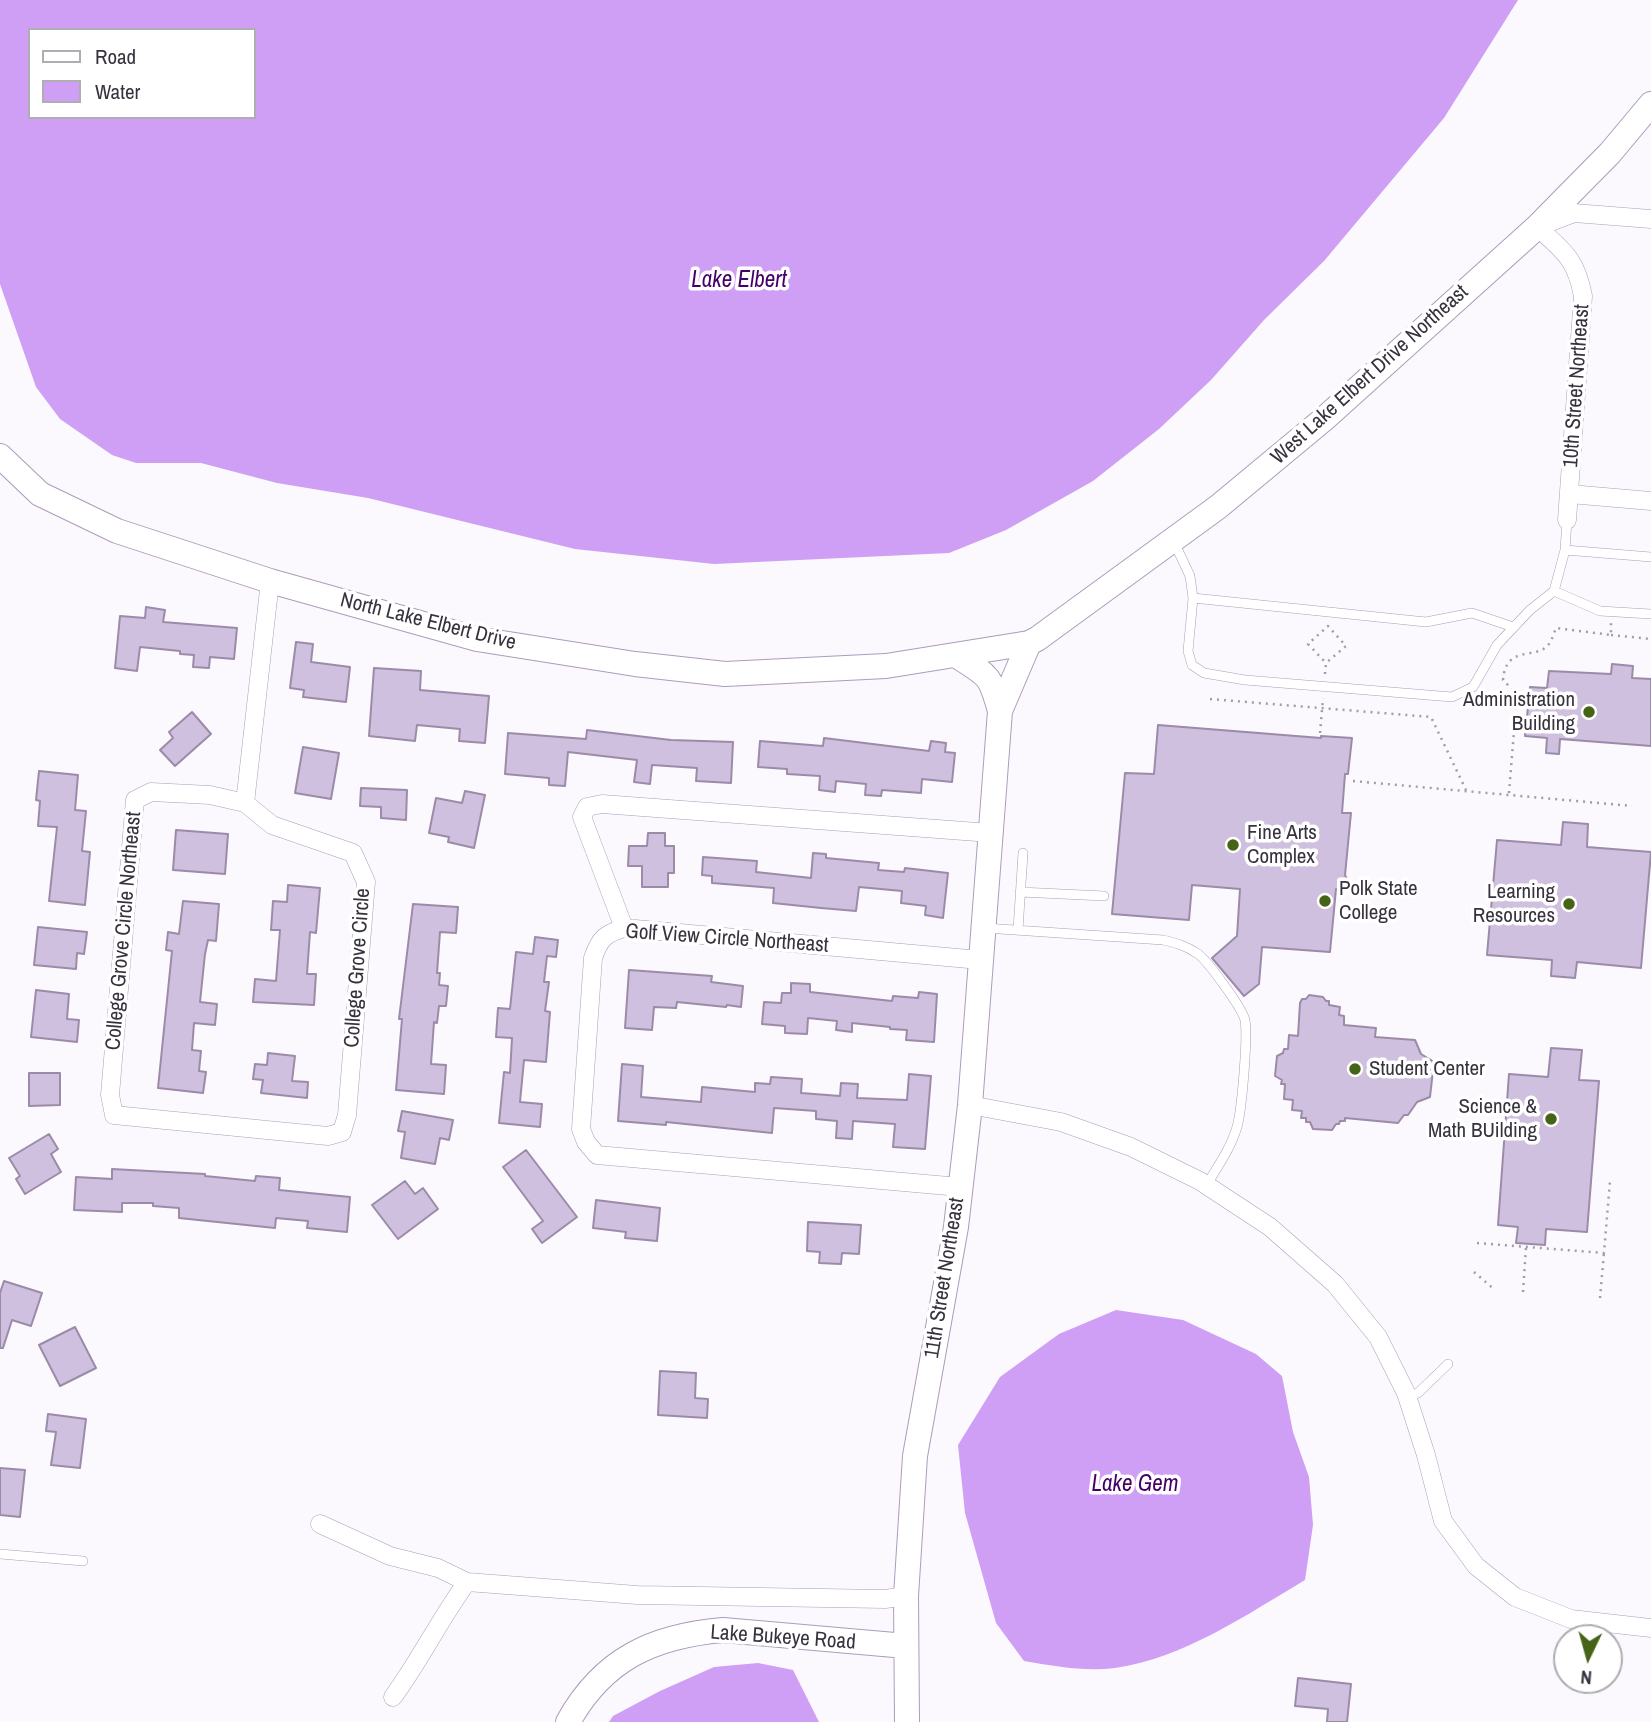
<!DOCTYPE html>
<style>
body{margin:0}
#map{position:relative;width:1651px;height:1722px;overflow:hidden;background:#fbf8fe;font-family:"Archivo Narrow",sans-serif}
canvas{display:block}
.legend{position:absolute;left:28px;top:28px;width:228px;height:91px;box-sizing:border-box;background:#fff;border:2px solid #afadb2;margin:0;padding:9px 12px;list-style:none;font-size:21px;color:#38323e}
.legend li{display:flex;align-items:center;gap:14px;height:35px}
.legend b{width:35px;border:2px solid #afadb2}
.north{position:absolute;left:1553px;top:1624px;width:70px;height:70px;box-sizing:border-box;background:#fff;border:2px solid #afadb2;border-radius:50%;rotate:185deg;font-size:19px;font-weight:700;line-height:28px;text-align:center;color:#38323e}
.north::after{content:'';display:block;margin:auto;width:24px;height:32px;background:#466417;clip-path:polygon(50% 0,100% 100%,50% 72%,0 100%)}
</style>
<div id="map">
<canvas width="1651" height="1722"></canvas>
<ul class="legend">
<li><b style="height:9px;background:#fff"></b>Road</li>
<li><b style="height:19px;background:#ce9ff5"></b>Water</li>
</ul>
<div class="north">N</div>
</div>
<script>
const ctx = document.querySelector('canvas').getContext('2d');
ctx.lineJoin = 'round';
function fillPath(path, color) {
  ctx.fillStyle = color;
  ctx.fill(path, 'evenodd');
}
function trace(path, color, width, dash) {
  ctx.strokeStyle = color;
  ctx.lineWidth = width;
  ctx.lineCap = dash ? 'butt' : 'round';
  ctx.setLineDash(dash || []);
  ctx.stroke(path);
}
function write(font, color, halo, rows, align = 'center') {
  ctx.font = font + ' "Archivo Narrow",sans-serif';
  ctx.lineWidth = 7;
  ctx.setLineDash([]);
  ctx.textBaseline = 'middle';
  ctx.strokeStyle = halo;
  ctx.fillStyle = color;
  for (const [text, x, y, turn = 0] of rows) {
    ctx.save();
    ctx.translate(x, y);
    ctx.rotate((+turn || 0) * Math.PI / 180);
    ctx.textAlign = isNaN(turn) ? turn : align;
    if (halo) ctx.strokeText(text, 0, 0);
    ctx.fillText(text, 0, 0);
    ctx.restore();
  }
}
fillPath(new Path2D(`
 M0,0H1518L1444,118L1324,261L1264,320L1211,380L1159,429L1093,481L1006,530L949,553L714,564L575,549L368,498L277,483L201,463H136L112,455L60,419L36,387L0,284ZM30,30H254V117H30Z
 M1116,1310L1183,1320L1256,1354L1282,1376L1293,1432L1309,1477L1313,1525L1305,1580C1246,1615 1184,1658 1115,1668C1085,1672 1054,1666 1024,1661L996,1623L965,1513L958,1445L1000,1377L1059,1334Z
 M758,1663L793,1670L819,1722H609L613,1716L660,1691L714,1667Z`), '#ce9ff5');
const building = new Path2D(`
 M146,607L165,610L163,622L237,628L234,659L210,657L209,668L193,667L194,655L180,654V651L140,647L137,671L115,668L120,616L145,618Z
 M296,642L313,644L311,662L350,667L346,702L303,697L304,690L290,688Z
 M1612,664L1633,666L1632,678L1651,679V746L1560,739L1559,754L1546,753L1547,738L1525,736L1530,687L1547,688L1549,671L1611,674Z
 M374,668L421,671L420,690L489,696L485,743L459,741L460,729L417,725L415,741L369,736Z
 M192,712L211,734L175,766L160,750L173,738L169,732Z
 M1158,725L1321,738V736L1352,738L1348,774H1345L1342,813H1351L1345,875L1348,881V890L1336,889L1330,952L1262,947L1259,984L1244,996L1212,958L1237,936L1240,889L1192,885L1189,920L1112,914L1125,773L1154,774Z
 M587,730L671,740L733,742L731,783L696,781L697,768L652,765L650,784L634,782L637,760L568,752L565,786L549,785V778L505,774L508,733L586,739Z
 M824,738L929,751L931,741L946,743L945,752L955,753L952,782L922,779L921,793L882,790L881,796L865,795L866,784L836,781L835,792L819,790L820,776L787,774V769L758,767L760,741L823,746Z
 M303,747L339,753L331,799L295,793Z
 M39,771L78,775L75,810L86,811L82,851L90,852L85,905L49,901L57,827L38,826L40,801L36,800Z
 M361,788L407,790L406,820L381,818V807L360,806Z
 M465,791L485,795L474,848L448,842L449,837L429,833L436,798L462,803Z
 M1563,822L1588,824L1587,847L1651,852L1641,968L1577,962L1575,978L1551,976L1552,960L1487,955L1497,840L1561,845Z
 M176,830L228,834L225,874L173,870Z
 M648,833H665V846H674V873H668V887H642V866H628L629,846H647Z
 M813,853L826,854V858L879,863L878,870L904,872L905,868L948,873L943,918L925,915L926,906L901,903L902,891L859,887L856,911L821,908L773,903L774,888L712,883V876L702,875L703,857L757,861L756,872L811,878Z
 M288,885L320,888L316,933L310,932L307,974H316L314,1005L253,1002L255,979L276,981L280,930H271L273,901L287,902Z
 M183,901L219,904L216,941L208,940L205,954L200,1002L217,1004L215,1025L194,1023L192,1050L201,1051L199,1071L206,1072L203,1093L158,1088L172,951L166,950L168,932L179,934Z
 M413,904L458,907L456,933L440,932L437,973H440L439,985L448,986L446,1006H439L437,1023L434,1022L431,1064L446,1065L444,1094L396,1090L402,1019H399Z
 M38,927L87,932L84,954L77,953L76,969L34,965Z
 M535,937L558,940L556,957L547,956L544,982H549L545,1011L550,1012L546,1062L524,1060L520,1102L542,1104L540,1127L499,1123L504,1072L510,1073L512,1038L496,1037L498,1008L510,1009L516,952L533,954Z
 M629,970L712,976L711,982L743,986L741,1007L727,1005L726,1007L677,1002L676,1008L654,1007L652,1030L625,1028Z
 M791,983L810,984V992L892,1001L893,996L918,998L919,992L937,994L934,1042L906,1040L907,1030L890,1029V1027L852,1023V1032L836,1030L837,1021L808,1018L807,1034L785,1033V1026L762,1024L764,1002L781,1003L782,993H791Z
 M36,990L69,994L67,1019L79,1020L77,1042L31,1037Z
 M1309,995L1323,997L1326,1001H1329V1005L1340,1007L1339,1015L1344,1016V1025L1376,1028L1375,1037L1415,1040L1421,1054L1434,1062L1430,1097L1417,1102L1408,1115H1404L1398,1123L1345,1118V1121H1340L1339,1124H1336L1332,1130L1313,1129L1310,1122H1306V1118H1301L1302,1111L1292,1110L1293,1100L1284,1099L1285,1084H1281L1282,1080L1275,1076L1277,1056L1283,1053L1284,1049H1288L1289,1035L1298,1036L1300,1003L1302,999H1306Z
 M1551,1048L1582,1050L1579,1080L1599,1081L1587,1232L1546,1229L1545,1245L1516,1243L1518,1227L1498,1225L1509,1074L1548,1077Z
 M268,1053L295,1056L292,1081L308,1082L307,1098L261,1093L263,1080L253,1079L255,1064L267,1065Z
 M622,1064L643,1066L641,1097L701,1102L702,1087L755,1092V1083L770,1084L771,1077L802,1079L801,1093L840,1096L841,1083L858,1084L857,1098L907,1100L909,1074L931,1076L925,1149L893,1147L895,1124L853,1121L852,1139L836,1138L837,1121L816,1119V1111L774,1108L772,1133L666,1122V1125L618,1121Z
 M29,1073H60V1105L29,1106Z
 M402,1111L453,1120L449,1140L440,1138L435,1164L401,1158L405,1132L398,1131Z
 M49,1134L58,1149L51,1154L61,1172L25,1194L16,1179L20,1176L9,1158Z
 M526,1150L577,1217L542,1243L532,1229L543,1221L503,1167Z
 M112,1169L205,1174V1176L255,1181L256,1176L280,1178L279,1190L350,1197L347,1232L307,1228L308,1221L276,1218L275,1228L179,1218V1208L153,1206V1203H122V1212L74,1210L76,1177L112,1179Z
 M405,1181L415,1194L423,1188L438,1209L398,1239L372,1205Z
 M596,1200L660,1208L657,1241L625,1238L626,1232L593,1228Z
 M808,1222L861,1225L859,1254L842,1253L841,1264L819,1263L820,1252L807,1251Z
 M4,1281L42,1293L31,1326L12,1320L3,1348H0V1293Z
 M75,1327L96,1368L60,1386L39,1345Z
 M660,1371L696,1373L695,1398L708,1399L707,1418L658,1415Z
 M48,1414L86,1419L80,1468L51,1465L56,1432L46,1431Z
 M0,1468L25,1470L20,1517L0,1515Z
 M1298,1678L1351,1684L1347,1722H1327L1328,1709L1295,1706Z`);
fillPath(building, '#d0c0df');
trace(building, '#9b8ba9', 2);
const lane = new Path2D(`
 M1174,542L1190,576L1193,598L1188,651L1192,665L1204,673L1245,680L1452,697L1473,687L1497,645L1530,610L1554,591L1565,550L1567,520
 M1565,550L1651,557
 M1554,591L1600,611L1651,614
 M1193,598L1426,622L1472,613L1513,627
 M1020,892L1104,896
 M985,928L1163,940C1176,943 1187,946 1198,954C1208,961 1242,1008 1245,1020C1248,1038 1242,1104 1238,1123C1233,1145 1218,1166 1206,1186
 M1018,930L1023,853
 M1407,1397L1418,1393L1448,1364
 M0,1554L83,1561`);
const street = new Path2D(`
 M1570,494L1651,501
 M1567,520L1583,296C1576,259 1564,251 1537,227L1574,213L1651,219
 M151,792L210,795L245,803L272,825L353,853L366,882L347,1115L342,1132L328,1136L114,1115L110,1095L135,800Z
 M245,803L270,581
 M624,928L582,817L587,807L602,804L991,833
 M970,1105L1061,1122L1131,1147L1200,1181L1270,1227L1335,1284L1378,1337L1406,1393L1426,1455L1443,1521L1476,1566L1515,1597L1571,1619L1651,1628
 M960,1187L597,1155L586,1142L581,1129L593,958C600,938 605,934 624,928L980,960
 M320,1524L390,1556L438,1568L467,1582
 M393,1697C420,1660 440,1619 467,1582L637,1595L885,1599L906,1596`);
const secondary = new Path2D(`
 M0,456L40,494L117,531L270,581L477,639L635,664L725,674L886,666L1029,643L1037,639L1218,507L1324,419L1537,227L1610,153L1651,104
 M957,656C989,676 990,675 1000,711
 M568,1722C603,1659 653,1636 723,1630L906,1646
 M907,1722L906,1596L915,1456L956,1227L970,1105L1000,711L1029,643`);
trace(lane, '#ac9cba', 10);
trace(street, '#ac9cba', 19);
trace(secondary, '#ac9cba', 26);
trace(new Path2D(`
 M1611,635L1651,639
 M1325,674L1326,663L1346,646L1328,626L1308,644L1326,663
 M1210,699L1431,717L1466,790
 M1320,733L1323,698
 M1353,781L1632,806
 M1509,793L1517,694L1503,680C1506,643 1537,661 1549,644C1552,640 1554,633 1556,628L1611,635V622
 M1477,1243L1604,1253L1610,1181
 M1474,1272L1495,1290
 M1523,1292L1526,1247
 M1600,1298L1604,1253`), '#a19da6', 2.5, [2, 5]);
trace(lane, '#fff', 9);
trace(street, '#fff', 18);
trace(secondary, '#fff', 24);
for (const [x, y, r, color] of [
 [1589,712,7,"#466417"],
 [1233,845,7,"#466417"],
 [1325,901,7,"#466417"],
 [1569,904,7,"#466417"],
 [1355,1069,7,"#466417"],
 [1551,1119,7,"#466417"]
]) {
  const dot = new Path2D();
  dot.arc(x, y, r, 0, 2 * Math.PI);
  ctx.fillStyle = color;
  ctx.fill(dot);
  trace(dot, '#fff', 2.5);
}
write('21px', '#38323e', '#fff', [
 ["West Lake Elbert Drive Northeast",1370,375,-42],
 ["10th Street Northeast",1577,386,-86],
 ["North Lake Elbert Drive",428,622,14],
 ["College Grove Circle Northeast",124,931,-85],
 ["Golf View Circle Northeast",727,939,4],
 ["College Grove Circle",358,968,-86],
 ["11th Street Northeast",945,1278,-81],
 ["Lake Bukeye Road",783,1638,4]
]);
write('21px', '#38323e', '#fff', [
 ["Administration",1575,700],
 ["Building",1575,724],
 ["Fine Arts",1247,833,"left"],
 ["Complex",1247,857,"left"],
 ["Polk State",1339,889,"left"],
 ["College",1339,913,"left"],
 ["Learning",1555,892],
 ["Resources",1555,916],
 ["Student Center",1369,1069,"left"],
 ["Science &",1537,1107],
 ["Math BUilding",1537,1131]
], 'right');
write('italic 23px', '#450069', '#fff', [
 ["Lake Elbert",739,281],
 ["Lake Gem",1135,1485]
]);
</script>
